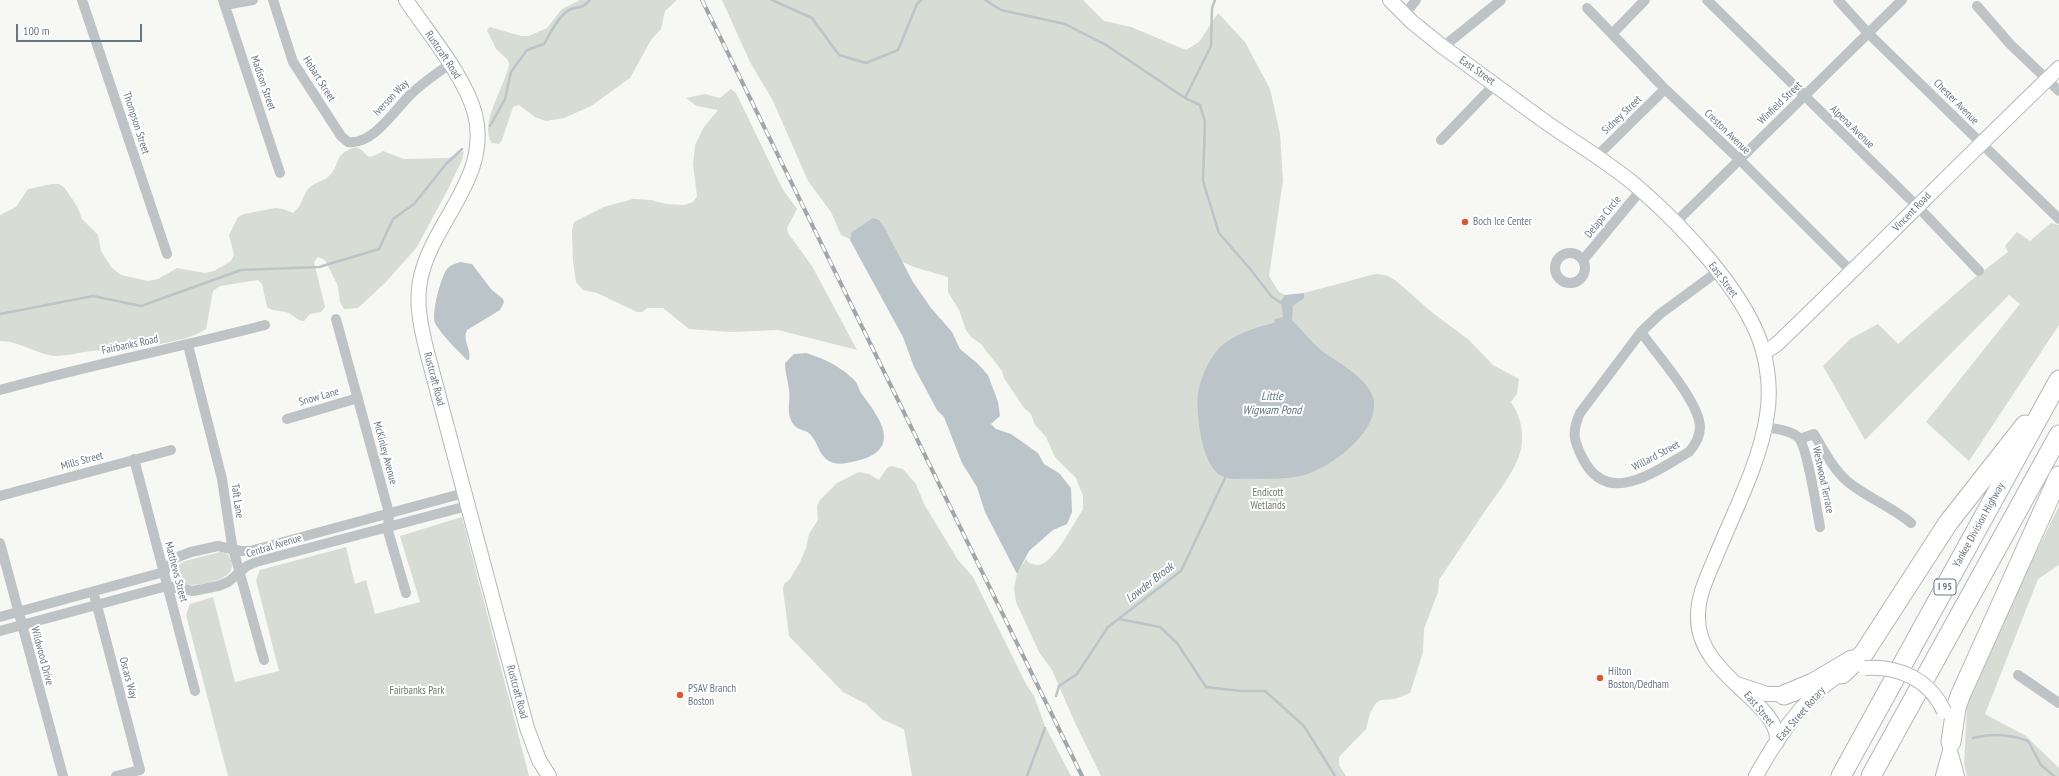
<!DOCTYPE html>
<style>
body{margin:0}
#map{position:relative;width:2059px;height:776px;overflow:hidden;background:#f7f7f4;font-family:"PT Sans Narrow",sans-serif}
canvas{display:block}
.scale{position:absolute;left:16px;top:24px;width:126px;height:18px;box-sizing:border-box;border:2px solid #687784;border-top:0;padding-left:5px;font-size:12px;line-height:14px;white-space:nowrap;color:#687784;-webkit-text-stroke:3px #fff;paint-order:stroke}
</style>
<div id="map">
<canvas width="2059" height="776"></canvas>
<div class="scale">100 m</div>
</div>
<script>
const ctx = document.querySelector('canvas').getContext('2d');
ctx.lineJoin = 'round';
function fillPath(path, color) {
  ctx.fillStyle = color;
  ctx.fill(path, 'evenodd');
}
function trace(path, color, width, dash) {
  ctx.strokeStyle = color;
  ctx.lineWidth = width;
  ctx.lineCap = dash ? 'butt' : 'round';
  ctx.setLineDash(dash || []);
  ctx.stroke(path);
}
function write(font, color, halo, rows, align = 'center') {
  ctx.font = font + ' "PT Sans Narrow",sans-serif';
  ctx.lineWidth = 4;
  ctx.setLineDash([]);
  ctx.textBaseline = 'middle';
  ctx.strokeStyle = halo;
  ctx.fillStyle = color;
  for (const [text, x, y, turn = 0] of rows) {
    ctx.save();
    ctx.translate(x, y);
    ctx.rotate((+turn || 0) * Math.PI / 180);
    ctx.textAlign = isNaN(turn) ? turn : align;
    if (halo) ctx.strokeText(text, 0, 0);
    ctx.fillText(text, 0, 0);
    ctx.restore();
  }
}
fillPath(new Path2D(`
 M580,0H677L665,11L661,29L651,40L630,78L591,106L564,118L546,121L535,117L519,105L513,107L502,140L499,144L492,143C478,124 506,85 509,64L508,60L496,49L487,30L490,27L521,36H529L547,28L562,9Z
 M722,0H1083L1104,21L1131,27L1186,50L1199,42L1218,13L1245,42L1270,89L1280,134L1283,180L1269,276L1279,292L1297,301L1304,298V293L1375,274L1386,275L1395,280L1434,314L1469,340L1493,365L1519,379L1517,394L1511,402C1519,414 1523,427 1522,442C1521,466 1494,497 1481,517C1467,538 1453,559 1439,580L1438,592L1424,629L1423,652L1410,693L1395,699L1381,700L1376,703L1370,713L1366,729L1339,757V765L1346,776H1101L1076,725L1052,670L1039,652L1016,602L1014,588L1017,574L1026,559L1029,563C1033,565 1040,566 1044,563C1057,555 1072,527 1080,514L1083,509V496L1076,478L1055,457L1046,437L1035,425L1031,414L1024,408L1004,378L1002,371L981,344L971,337L966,330L959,310L948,292V277L914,267L841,235L831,212L808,181L773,101L750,62Z
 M731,89L736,93L782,188L797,209L787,228L788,233L812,266L857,350L778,330L731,332L689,329L663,308H647L642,312H637L597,293L583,290L576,282L573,261L572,230L574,222L604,207L633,199L651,200L666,204L685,205L693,202L697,196L693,165L695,145L704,127L718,110L697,106L686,98L705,94L720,98Z
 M355,147C370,151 362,164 383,151L404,159L449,158L464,151L462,160L447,191L417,247L385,283L358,308L344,309L340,302L338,286L325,260L318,257L314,262L325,307L321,312L310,314L304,321C298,321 294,316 289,313C281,310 273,312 267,307L262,284L258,280L220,286L213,291L206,329C184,345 120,349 92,351C80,352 68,356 56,356C37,355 21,341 0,341V215L16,207L28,189L52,184H59L64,187L77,206L82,219L98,235L101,251L111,267L121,275L148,281L158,279L177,268L205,273L214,271L231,261L234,255L229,235L238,217L244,214L275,208L283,209L293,213C302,206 302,197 308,189C314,182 326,181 331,174C342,159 333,156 355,147Z
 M2051,223L2059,225V325L1969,461L1926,422L2020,304L2009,295L1865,440L1823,366L1850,339L1878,324L1898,344L1969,282L2008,252L2005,246L2017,232L2030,241Z
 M891,466L903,469L916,484L924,504L958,560L973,577L1026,684L1034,696L1045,726L1071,776H912L904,729L883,720L866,704L843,692L789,636L783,589L784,584L790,579L800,562L806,548L809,534L818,520L817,506L820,500L837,483L859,472L869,474L879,480L887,468Z
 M2059,506V565L2038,579L1985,714L2026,736L2059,768V776H1967L1964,764L1967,705L2022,581Z
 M462,517L529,776H228L186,615L190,604L213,597L235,682L279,671L256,580L260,570L346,547L355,584L366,580L375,614L420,602L400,536Z
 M220,552C225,552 228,553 230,558C232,562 233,568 230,572C223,582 187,589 178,582L176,571L179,565L185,561Z`), '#d7dcd4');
fillPath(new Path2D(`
 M873,218L879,220L885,229L913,282L931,308L952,332L960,349L977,363L988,375L998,402L1000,416L991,424L996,429L1011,434L1038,453L1044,464L1059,473L1071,488L1072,512L1067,524L1053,530L1029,551L1017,574L985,512L977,487L962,463L944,417L937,410L914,367L903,337L850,240L852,232Z
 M460,262L472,264L491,289L503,299L504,302L500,310L467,330C462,341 472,349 469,360H467C458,351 440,333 435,323C431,313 441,277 447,269C450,265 455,264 460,262Z
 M1304,293V298L1293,306L1292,320C1302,330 1311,342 1322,351C1339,363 1357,372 1369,389C1392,423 1332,468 1304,475C1281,481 1254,478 1231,479C1226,477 1220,476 1217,473C1201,458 1196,414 1198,393C1200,381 1206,366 1213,356C1225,337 1253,328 1274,323L1275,319L1283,317L1281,301L1285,295Z
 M806,353C818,357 832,362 842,370C847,373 852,378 856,382C858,385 859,390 861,393C880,418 904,450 856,461C847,463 837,466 829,461C818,454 818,442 810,434C806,430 798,430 794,425C785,413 791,403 789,390C788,380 785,373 785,363L794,354Z`), '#bac4c9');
trace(new Path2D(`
 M772,0L812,18L839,55L866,63L898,50L917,4L921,0
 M985,0L1001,10L1065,24L1106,45L1185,98L1211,46L1212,8L1215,0
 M1185,98L1200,105L1205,122L1203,181L1219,233L1251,270L1271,296L1284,305
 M490,126L505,99L511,72L527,50L544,44C550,34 559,14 571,9C581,6 582,9 590,0
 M0,314L93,296L141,306L241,270L319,267L379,249L393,219L414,204L446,164L462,149
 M1119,619L1160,627L1177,643L1206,687L1241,691H1265L1304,726L1335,776
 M1056,696L1059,686L1077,674L1108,627L1181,571L1227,474
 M1973,738C1992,733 2009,734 2028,741L2041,765L2054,776
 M1027,776L1045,728`), '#bac4c9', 2.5);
const secondary = new Path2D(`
 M406,0C428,33 465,76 475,114C490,174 439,216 423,269C414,297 420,324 427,352L527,728L539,760L549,776
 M1390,0L1412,22L1443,47C1478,72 1512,98 1547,123C1578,145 1612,164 1641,190C1683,227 1741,288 1760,341C1768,364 1771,392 1767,415C1761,460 1733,514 1716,556C1708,575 1698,595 1698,615C1695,675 1781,702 1777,742
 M1764,353L1777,344C1872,253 1964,159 2059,68
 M1740,685L1767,694H1794
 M1950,751L1957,776
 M1756,776C1776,740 1801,701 1836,677
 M1943,776L1950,751V733`);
const highway = new Path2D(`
 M1842,674L1864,653L1948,523L2025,425
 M1784,695L1813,683L1852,660
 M1951,742L1956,708L1960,696L2059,476
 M1841,776L2059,380
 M1871,776L2059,435`);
trace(secondary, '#b3b8bd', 16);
trace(highway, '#b2b6b9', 21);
trace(new Path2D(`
 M82,0L167,254
 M223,0L280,173
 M273,0L293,62L341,136L348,142C373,146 396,108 412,93C424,82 437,73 450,64
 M1707,0L1918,207L1979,271
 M1838,0L1868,33L2059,219
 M225,5L253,0
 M1977,6L2010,44L2059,91
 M1587,8L1665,89L1740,160L1852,272
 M1405,14L1416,0
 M1613,33L1645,0
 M1443,47L1501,0
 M1441,140L1495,84
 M1596,157L1665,89
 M1675,223L1902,0
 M1555 268a15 15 0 1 1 30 0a15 15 0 1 1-30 0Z
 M1583,260L1641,190
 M336,319L389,513L388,531L406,593
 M1641,332C1657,355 1699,401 1700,427C1700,437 1695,445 1689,452C1655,471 1607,509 1582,457C1573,439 1572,431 1580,413L1641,332L1660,314L1717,272
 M188,345L222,479L232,545L264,660
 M0,390C88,365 177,348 265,325
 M287,419L358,398
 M1765,427C1775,429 1790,430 1798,437C1807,445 1817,511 1820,527
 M1800,439L1814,434C1824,451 1833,469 1848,482C1868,498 1892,507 1911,523
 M134,459L195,691
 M0,496L171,450
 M0,543L63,776
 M95,598L140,770L116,776
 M0,617L164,572L175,558L191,552L218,546L241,551H250L464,493
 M0,631L167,586L193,591L218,586L228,582L247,566L256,562L467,506
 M2018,675L2059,703`), '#bec3c6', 10);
trace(secondary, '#fff', 14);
trace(highway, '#fff', 19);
const rail = new Path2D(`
 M702,0L1082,776`);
trace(rail, '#a0a7ac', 4);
trace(rail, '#fff', 2.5, [8]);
const secondaryBridge = new Path2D(`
 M1865,668C1899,666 1929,679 1944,711`);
trace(secondaryBridge, '#b3b8bd', 16, []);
trace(secondaryBridge, '#fff', 14);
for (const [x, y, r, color] of [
 [1465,222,4,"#da5932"],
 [1600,678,4,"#da5932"],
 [680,695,4,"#da5932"]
]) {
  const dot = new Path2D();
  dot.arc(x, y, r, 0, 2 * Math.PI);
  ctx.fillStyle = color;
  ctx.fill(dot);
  trace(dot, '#fff', 1.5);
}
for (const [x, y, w] of [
 [1945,587,22]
]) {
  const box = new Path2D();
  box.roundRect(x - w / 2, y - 8, w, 16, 3);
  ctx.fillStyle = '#fff';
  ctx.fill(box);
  trace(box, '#687784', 1);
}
write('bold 10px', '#687784', null, [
 ["I 95",1945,587]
]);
write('11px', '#687784', '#fff', [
 ["Rustcraft Road",443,55,56],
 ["East Street",1477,71,35],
 ["Hobart Street",319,79,58],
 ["Madison Street",263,83,71],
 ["Iverson Way",391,98,-46],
 ["Chester Avenue",1956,102,45],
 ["Winfield Street",1780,103,-44],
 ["Sidney Street",1622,115,-44],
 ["Thompson Street",136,123,72],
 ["Alpena Avenue",1852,127,44],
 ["Creston Avenue",1727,132,44],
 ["Vincent Road",1912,212,-46],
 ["Delapa Circle",1603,217,-51],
 ["East Street",1723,280,53],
 ["Fairbanks Road",130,345,-12],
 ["Rustcraft Road",434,379,75],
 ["Snow Lane",319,397,-16],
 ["McKinley Avenue",385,453,75],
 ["Willard Street",1656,456,-28],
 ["Mills Street",82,461,-15],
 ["Westwood Terrace",1823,480,78],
 ["Taft Lane",237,501,82],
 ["Yankee Division Highway",1979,525,-61],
 ["Central Avenue",274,546,-17],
 ["Matthews Street",176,572,75],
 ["Wildwood Drive",42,656,75],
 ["Oscars Way",128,678,75],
 ["Rustcraft Road",517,692,75],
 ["East Street",1759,709,50],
 ["East Street Rotary",1801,714,-49]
]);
write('11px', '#687784', '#fff', [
 ["Boch Ice Center",1473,222],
 ["Hilton",1608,672],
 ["Boston/Dedham",1608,685],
 ["PSAV Branch",688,689],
 ["Boston",688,702]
], 'left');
write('11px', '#6a7b66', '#fff', [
 ["Endicott",1268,493],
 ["Wetlands",1268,506],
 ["Fairbanks Park",417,691]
]);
write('italic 12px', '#63787f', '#fff', [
 ["Little",1272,397],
 ["Wigwam Pond",1272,411],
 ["Lowder Brook",1150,583,-38]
]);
</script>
